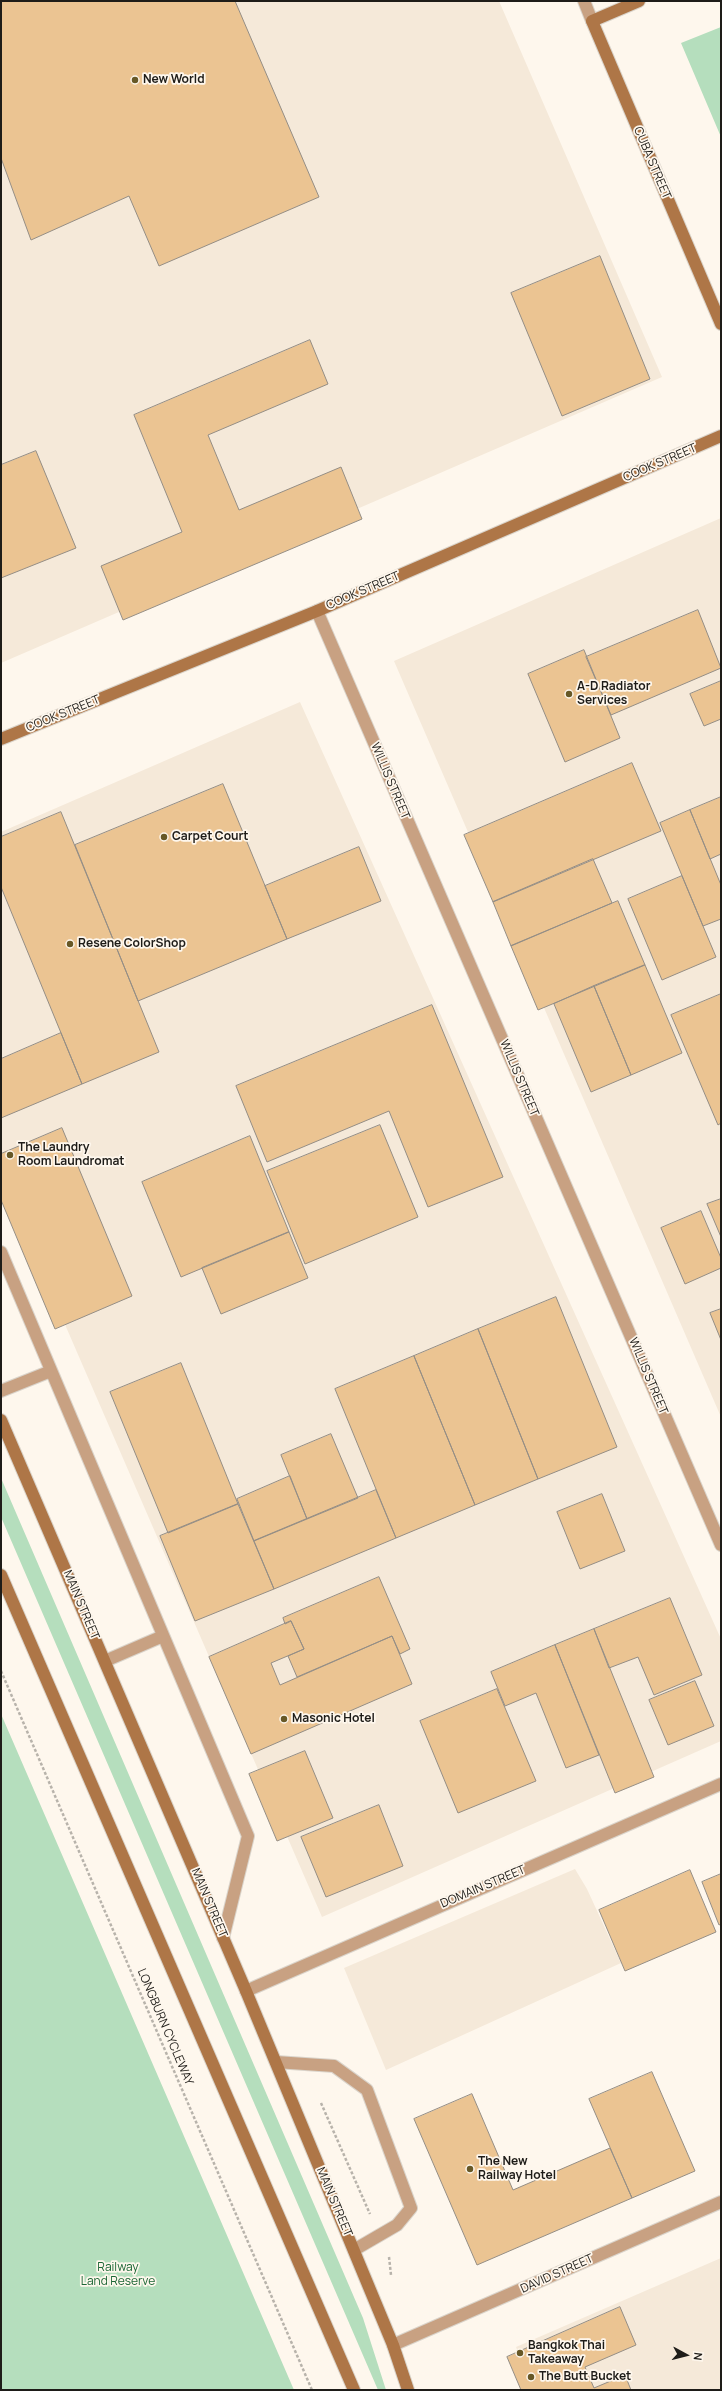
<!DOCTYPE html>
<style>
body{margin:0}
#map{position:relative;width:722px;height:2391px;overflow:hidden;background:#fef7ed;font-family:Manrope,sans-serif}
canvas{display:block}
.frame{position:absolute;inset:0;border:2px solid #1e1c18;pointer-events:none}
.north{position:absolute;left:666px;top:2335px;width:40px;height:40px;-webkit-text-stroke:3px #fef7ed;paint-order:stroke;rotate:97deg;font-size:11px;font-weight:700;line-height:16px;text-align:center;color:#1e1c18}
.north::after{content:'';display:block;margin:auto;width:14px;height:18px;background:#1e1c18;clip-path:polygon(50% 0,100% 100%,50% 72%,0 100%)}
</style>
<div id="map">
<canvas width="722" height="2391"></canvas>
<div class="frame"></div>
<div class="north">N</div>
</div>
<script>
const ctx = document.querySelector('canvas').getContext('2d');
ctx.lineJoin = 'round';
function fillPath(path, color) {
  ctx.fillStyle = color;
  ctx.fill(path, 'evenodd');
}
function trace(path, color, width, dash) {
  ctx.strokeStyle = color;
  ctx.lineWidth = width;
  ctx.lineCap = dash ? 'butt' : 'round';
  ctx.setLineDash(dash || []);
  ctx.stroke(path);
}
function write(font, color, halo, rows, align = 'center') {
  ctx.font = font + ' Manrope,sans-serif';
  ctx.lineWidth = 3.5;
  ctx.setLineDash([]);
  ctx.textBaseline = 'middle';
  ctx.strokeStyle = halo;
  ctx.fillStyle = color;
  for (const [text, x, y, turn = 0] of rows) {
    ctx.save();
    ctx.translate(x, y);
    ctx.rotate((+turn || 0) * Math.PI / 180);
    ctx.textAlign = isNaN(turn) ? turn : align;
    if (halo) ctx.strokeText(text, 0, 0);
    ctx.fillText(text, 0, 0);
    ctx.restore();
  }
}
fillPath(new Path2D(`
 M1,1H499L662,377L1,663Z
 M721,518V1417L394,661Z
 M300,702L721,1639V1741L322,1917L1,1177V832Z
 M575,1869L587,1889L621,1963L386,2070L344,1968Z
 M721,2258V2390H533L516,2347Z`), '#f5e9d9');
fillPath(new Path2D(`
 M721,27V137L681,43Z
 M1,1478L363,2318L386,2390H378L1,1517Z
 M1,1714L294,2390H1Z`), '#b5debd');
const building = new Path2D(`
 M1,1H235L319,197L159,266L129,196L31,240L1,158Z
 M600,256L650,379L562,416L511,293Z
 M310,340L328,384L208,435L239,510L341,467L362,519L123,620L101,566L182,532L134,415Z
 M36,451L76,548L1,578V465Z
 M698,610L721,668L611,715L586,657Z
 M584,650L620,738L565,762L528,674Z
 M721,681V719L704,726L690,694Z
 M632,763L661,831L493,902L464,835Z
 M223,784L287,939L138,1001L75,845Z
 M721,797V854L710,859L690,810Z
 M690,810L721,885V919L703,926L660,823Z
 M61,812L159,1052L82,1084L1,887V837Z
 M359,847L381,901L287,939L265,886Z
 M593,859L612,903L511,946L493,902Z
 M682,876L716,957L662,980L628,899Z
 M618,901L645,965L538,1010L511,946Z
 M645,965L682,1053L631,1075L594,986Z
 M594,986L631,1075L591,1092L554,1004Z
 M721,994V1123L718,1125L671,1015Z
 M432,1005L503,1177L428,1207L389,1111L267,1162L236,1086Z
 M61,1033L82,1084L1,1118V1059Z
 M380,1125L418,1217L305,1264L267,1171Z
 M62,1128L132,1296L55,1329L1,1200V1154Z
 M250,1136L289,1232L181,1277L142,1182Z
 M721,1199V1237L707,1204Z
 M701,1211L721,1258V1268L685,1284L661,1228Z
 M289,1232L308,1278L221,1314L202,1268Z
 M556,1297L617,1447L538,1479L478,1329Z
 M721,1309V1340L710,1313Z
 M478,1329L538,1479L475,1505L414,1356Z
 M414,1356L475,1505L396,1538L335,1389Z
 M181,1363L238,1504L168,1533L110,1392Z
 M331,1434L358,1498L307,1519L281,1455Z
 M290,1476L307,1519L254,1541L237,1499Z
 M376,1490L396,1538L274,1589L254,1541Z
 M602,1494L625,1551L580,1569L557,1512Z
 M238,1504L274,1589L195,1621L160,1536Z
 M379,1577L410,1649L400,1654L392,1636L297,1677L288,1656L304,1649L291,1621L285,1624L283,1618Z
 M670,1598L702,1675L654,1695L638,1657L609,1668L594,1629Z
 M291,1621L304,1649L271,1663L280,1685L392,1636L412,1684L251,1754L209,1657Z
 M594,1629L654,1777L615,1793L555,1645Z
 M555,1645L599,1755L566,1768L536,1693L505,1706L491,1672Z
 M695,1681L714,1726L668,1745L649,1700Z
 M497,1689L536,1781L458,1813L420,1721Z
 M305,1751L333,1818L277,1841L249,1774Z
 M379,1805L403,1866L326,1897L301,1837Z
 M690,1870L716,1932L625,1971L599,1910Z
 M721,1874V1924L719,1925L702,1882Z
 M652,2072L695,2171L632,2198L589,2099Z
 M472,2094L513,2190L610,2148L632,2198L477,2265L414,2119Z
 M620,2307L636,2345L585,2367L594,2388L625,2375L631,2390H521L507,2357Z`);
fillPath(building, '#ebc492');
trace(building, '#958e85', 1);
const lane = new Path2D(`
 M1,1252L248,1836L223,1938
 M1,1391L51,1371
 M105,1661L163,1636
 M276,2062L334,2066L367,2090L411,2208L397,2225L354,2250`);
const street = new Path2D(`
 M584,1L592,21
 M317,611L721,1545
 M246,1991L721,1784
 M393,2345L721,2202`);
const secondary = new Path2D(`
 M639,1L592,21L721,324
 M1,739L317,611L721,436
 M1,1420L246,1991L393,2345L408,2390
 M1,1575L354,2390`);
trace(lane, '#dad4cb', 14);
trace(street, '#dad4cb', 14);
trace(secondary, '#dad4cb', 14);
trace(new Path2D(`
 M1,1671L312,2390
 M321,2103L370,2214
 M389,2257L391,2275`), '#b8b3ab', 2.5, [3, 2]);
trace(lane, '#c8a182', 12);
trace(street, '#c8a182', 12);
trace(secondary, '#ae7647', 12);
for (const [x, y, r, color] of [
 [135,80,4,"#675826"],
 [569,694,4,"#675826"],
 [164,837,4,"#675826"],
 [70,944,4,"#675826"],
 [10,1155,4,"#675826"],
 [284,1719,4,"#675826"],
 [470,2169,4,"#675826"],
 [520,2353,4,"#675826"],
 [531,2377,4,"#675826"]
]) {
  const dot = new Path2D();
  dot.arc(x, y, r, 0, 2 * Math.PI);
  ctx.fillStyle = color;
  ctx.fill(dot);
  trace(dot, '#fef7ed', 1.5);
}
write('bold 12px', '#1e1c18', '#fef7ed', [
 ["New World",143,80],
 ["A-D Radiator",577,687],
 ["Services",577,701],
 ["Carpet Court",172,837],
 ["Resene ColorShop",78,944],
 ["The Laundry",18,1148],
 ["Room Laundromat",18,1162],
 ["Masonic Hotel",292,1719],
 ["The New",478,2162],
 ["Railway Hotel",478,2176],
 ["Bangkok Thai",528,2346],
 ["Takeaway",528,2360],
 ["The Butt Bucket",539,2377]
], 'left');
write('12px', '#1e1c18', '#fef7ed', [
 ["CUBA STREET",652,163,67],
 ["COOK STREET",660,463,-23],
 ["COOK STREET",363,591,-23],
 ["COOK STREET",63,714,-22],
 ["WILLIS STREET",390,781,67],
 ["WILLIS STREET",519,1078,67],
 ["WILLIS STREET",648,1376,67],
 ["MAIN STREET",81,1605,67],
 ["DOMAIN STREET",483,1887,-23],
 ["MAIN STREET",209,1903,67],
 ["LONGBURN CYCLEWAY",165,2027,67],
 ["MAIN STREET",334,2202,67],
 ["DAVID STREET",557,2274,-24]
]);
write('12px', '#1c6735', '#fef7ed', [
 ["Railway",118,2268],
 ["Land Reserve",118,2282]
]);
</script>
